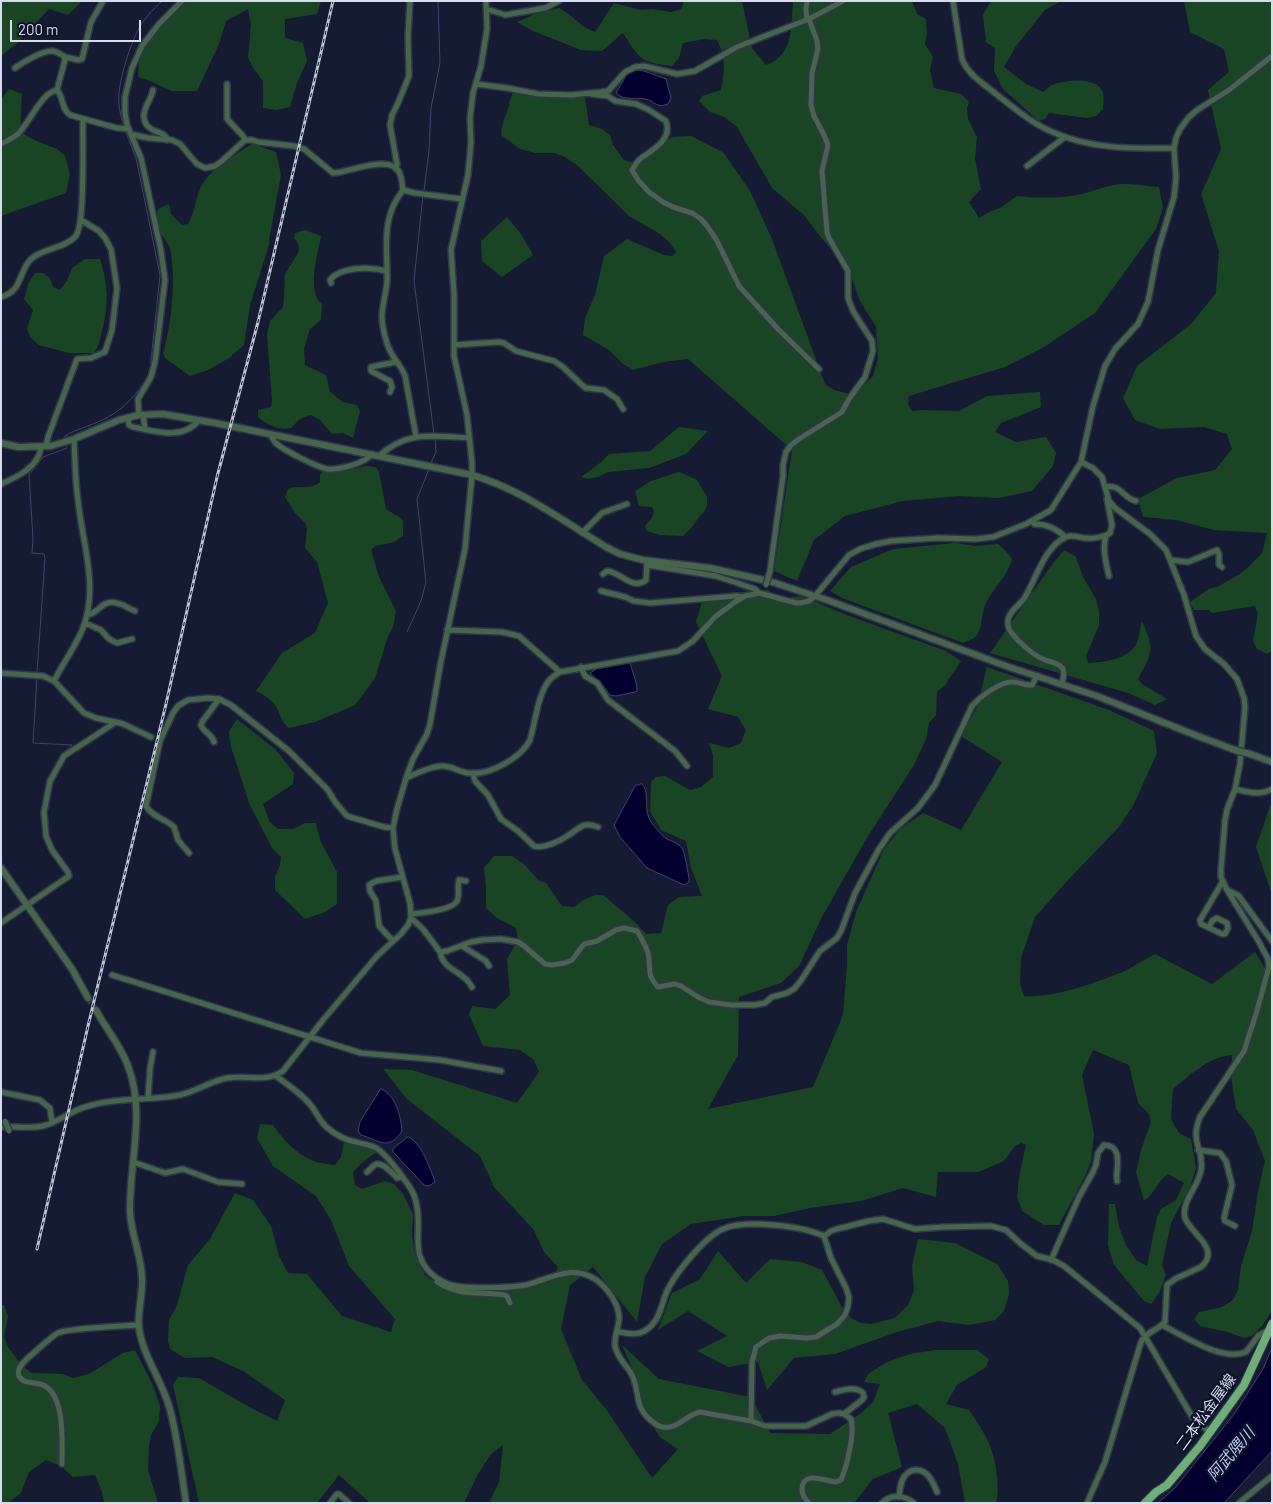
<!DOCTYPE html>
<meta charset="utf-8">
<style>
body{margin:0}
#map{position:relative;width:1273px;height:1504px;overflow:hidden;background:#151b33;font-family:Barlow,sans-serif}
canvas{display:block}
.frame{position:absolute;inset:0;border:2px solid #d6dced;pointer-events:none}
.scale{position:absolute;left:10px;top:20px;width:131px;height:22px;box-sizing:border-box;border:2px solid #d6dced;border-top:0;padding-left:6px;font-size:15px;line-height:18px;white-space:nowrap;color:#d6dced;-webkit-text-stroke:4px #0c1229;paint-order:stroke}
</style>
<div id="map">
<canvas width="1273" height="1504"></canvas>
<div class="frame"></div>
<div class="scale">200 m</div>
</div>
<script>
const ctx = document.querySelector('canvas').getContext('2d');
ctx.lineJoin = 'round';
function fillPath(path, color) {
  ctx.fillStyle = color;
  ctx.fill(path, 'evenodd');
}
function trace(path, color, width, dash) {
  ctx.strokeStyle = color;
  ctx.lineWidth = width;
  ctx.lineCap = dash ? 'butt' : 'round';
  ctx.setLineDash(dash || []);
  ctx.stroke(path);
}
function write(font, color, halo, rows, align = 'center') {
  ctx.font = font + ' Barlow,"Noto Sans JP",sans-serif';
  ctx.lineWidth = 5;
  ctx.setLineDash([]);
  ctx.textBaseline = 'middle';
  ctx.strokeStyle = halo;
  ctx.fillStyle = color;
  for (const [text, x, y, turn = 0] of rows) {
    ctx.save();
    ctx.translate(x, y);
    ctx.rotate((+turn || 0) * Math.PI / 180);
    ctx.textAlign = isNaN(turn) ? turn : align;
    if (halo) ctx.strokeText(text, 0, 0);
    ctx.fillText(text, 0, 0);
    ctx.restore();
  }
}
fillPath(new Path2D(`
 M1,1H82L68,15L49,9L15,45L1,56Z
 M187,1H321L317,14L285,19V38L303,43L307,61L297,83L290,107L277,110L263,108V81L254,69L248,58L251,25L248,9L226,21L219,44L197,91H172L148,80L138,77L139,59L149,38Z
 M684,1H742L752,48L766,65C794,55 791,27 793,1H912L917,14L926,19L927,32L925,44L933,57L930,70L934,88L961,94L969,102L967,108L968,119L977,137L975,159L981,189L969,202L979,218L991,211L1000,208L1017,196C1035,198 1054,198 1071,196C1086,194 1099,188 1113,185C1128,182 1144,186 1159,187L1163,208L1156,229L1095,313L1044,347L1005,367L909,396C907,402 908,407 913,411L922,410L959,411L987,396L1040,392L1041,407L1001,423L995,432L1016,442L1046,437L1056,453L1053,466L1032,491L999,498L959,496L903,501L845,516L814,540L797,581L774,571L792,450L688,359L663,362L633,370L623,364L609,350L583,335L585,318L595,295L604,256L627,239L664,255L672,256L676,252L670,243L660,234L629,216L578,166L565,157L554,153H535L520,149L501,135C502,122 504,121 508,109C510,103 510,98 513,93L542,96L585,97L589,125L602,129L610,135L613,145L624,160L631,162L646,158L672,137L691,136L724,153L750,191L772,239L825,384L834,390L854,395L873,376L878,358L876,327L859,299L848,267L823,240L804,215L772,188L737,127L724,117L710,112L699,101L702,96L721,90C725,70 726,58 717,40L704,39L683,43L679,58L672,66C640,62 640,60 623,33L602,51L581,50L533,31L517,22L535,14L559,8C572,14 581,28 595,32L614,3L640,10L653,9L671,12L681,9Z
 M991,1H1061L1045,10L1016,46L1004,67L1026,84L1043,92C1046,90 1049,86 1052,85C1064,80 1095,77 1102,90C1105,95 1103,104 1103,109L1096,116L1087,118L1049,113L1045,119L1039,121L1003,89L994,71L995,48L986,42L983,15Z
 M1184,1H1272V651L1267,654L1257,649L1253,641L1258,614L1255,606L1212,613L1209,610H1194L1190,602L1209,589L1219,586L1240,574L1248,567L1262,553L1267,533L1214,530L1176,520L1143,517L1138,499L1177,478L1215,470L1232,449L1227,434L1204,427L1160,429L1135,420L1123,398L1137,366L1191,324L1216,293L1219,251L1201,194L1221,149L1208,90L1229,72L1224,49L1190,32Z
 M9,89L22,94L20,132L34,140L57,149L65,156L70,174L66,193L1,216V101L2,98Z
 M252,144L276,152L281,175L269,240L270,242L250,305L244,345L229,358L208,370L190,376L165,358L163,353C172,324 176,279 170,248C169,245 166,242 164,238C156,227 155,223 158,209L169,204L171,214L182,225L188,224C195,213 195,199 201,187C209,170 236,154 252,144Z
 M507,217L521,234L533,255L502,277L482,261L481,241Z
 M305,230L321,236C318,253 306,292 322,304L321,320L310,329L304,349L305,365L326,375L330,392L343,402L357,405L360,411L353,438L343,433L332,434L320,420L311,415C301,417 298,421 291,428C279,431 267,425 258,417V410L271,407L272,401L267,334L270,321L283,307L284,296L285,274L298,253L299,249L297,241L294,238L295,233Z
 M85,259H100C108,283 109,306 102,331C100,339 99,346 94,353H69L39,345L30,337L27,329L33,310L24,299L28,284L35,273H43L50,278L53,287L60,290L67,281L72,268Z
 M679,427L708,431L686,454L649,468L608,472L598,477L588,479L581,477L600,463L609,454L650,451Z
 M366,466L376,467L379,472L386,509L399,517L403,521V536L394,542L376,546L371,550L379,577L396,611L393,627L388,636L375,678L355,705L315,722L289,728C281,721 282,719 278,710C274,701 265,695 256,691L282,653L315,633L328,603L317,562L305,548L307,529L305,523L295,513L285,497L288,489C298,484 310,491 320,482V475L323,471L354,469Z
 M679,472L697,480L707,497V505L704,512L699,517L693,526L683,536L660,535L647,531L645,526C650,520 657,514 652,507L639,506L635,491L651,481Z
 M955,543L976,546L998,544L1005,550L1012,559C1007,579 988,592 983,612C981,620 982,628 977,635C974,639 968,641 963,643L842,598L830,591L851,567L893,549Z
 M1064,550L1076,557L1083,577L1096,599L1099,611V625L1086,656L1088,663C1104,662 1126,660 1136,645C1139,639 1140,628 1142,621C1155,651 1153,651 1138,679L1142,684L1167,699L1155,705L1128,693L990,653L1053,563Z
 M768,590L779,599L801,596L847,615L946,651L961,661L945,685L937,692L936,715L929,723L926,739L914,765L865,841L822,917L799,966L781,983L739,997L738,1055L708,1109L813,1087L843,1015L847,965V945L856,912L884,849L900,829L923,813L961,830L1002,762L961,736L977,707L987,667L1109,710L1154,731L1157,753L1134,804L1119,827L1068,880L1035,917L1021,958L1020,983L1024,996C1055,998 1099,982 1127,970C1136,965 1145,959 1155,954L1212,984L1255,952L1272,979L1271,1312L1262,1326L1252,1336L1244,1338L1228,1332L1200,1326L1194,1319L1199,1312L1222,1307L1233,1300L1238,1290L1241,1266L1252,1231L1258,1191L1265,1161L1253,1130L1236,1109L1231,1076L1232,1055C1210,1056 1190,1075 1173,1089L1171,1119L1179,1133L1191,1139L1196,1168L1190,1187L1171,1223L1162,1265L1166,1275L1159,1293L1151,1304L1144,1301L1114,1265L1108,1245L1109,1204H1115L1119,1227L1126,1245L1136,1260L1147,1266L1157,1217L1161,1209L1176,1200L1184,1183L1168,1174C1158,1181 1155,1193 1144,1201L1136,1172L1141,1150L1151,1122L1149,1114L1138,1103L1129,1065L1093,1050L1082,1075L1094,1134L1091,1162L1085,1176L1059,1225H1044L1022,1211L1017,1197L1019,1177L1026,1145L1021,1143L1015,1146L1004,1161L978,1172H938L936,1197L903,1188L861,1201L810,1208L774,1216H744L691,1224L662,1244L645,1277L637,1322L593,1267L570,1285L561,1329L582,1380L606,1409L652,1478L678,1449L660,1437L646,1416L637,1379L622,1345L659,1379L751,1397L770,1433L830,1434L860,1414L873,1402L880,1384L864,1382L868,1374L887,1362L910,1354L936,1350H977L989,1359L986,1367L957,1385L946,1404L969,1410C975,1419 981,1428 986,1437C995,1453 1001,1486 996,1503H965L958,1464L945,1428L917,1404L888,1413L902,1467L873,1479L854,1503H489L499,1482L503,1445L491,1454L478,1474L464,1503H370L339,1475L317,1503H199L173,1385L178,1377L199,1378L251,1408L277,1421L285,1400L243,1371L212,1357L185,1358L170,1349L168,1341L169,1320L177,1305L188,1265L210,1239L235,1193L253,1200L271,1226L279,1256L288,1273L307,1274L342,1316L391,1332L395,1319L349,1266L331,1220L316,1196L273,1166L257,1138L260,1124L273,1125C283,1139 295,1153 311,1160C318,1163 327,1164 335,1165L341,1157L344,1142L378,1151C369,1158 358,1164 353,1173L355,1185L362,1189L385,1181L394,1184L403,1194L413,1214L412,1236L415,1254L425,1275L451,1293L522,1288L550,1282L554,1277L558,1267L544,1252L534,1230L494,1187L480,1156L407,1099L383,1069L412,1070L517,1103L539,1072L534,1060L520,1050L483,1046L469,1015L472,1006L495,1009L510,995L507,959L518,940L516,928L497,918L486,908V886L484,868L494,856H512L525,865L538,880L546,883L562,906L574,907L583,900L595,895H603L635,922L646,934L661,933L668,905L679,897L702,896L691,868L686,841L661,830L650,811L651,782L656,777L665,776L690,790L701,787L713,777V755L709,743L729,748L741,743L746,730L738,717L708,709L722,676L696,622L704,595Z
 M237,719L276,750L294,773L293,784L263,804L270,822L278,829H294L305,823H316L320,840L337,872V904L325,912L305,919L275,890V877L280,865L281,857L272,848L249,803L231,747L229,732Z
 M1272,800V895L1256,847Z
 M918,1239L955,1243L997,1264L1008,1281L1009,1294L1004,1311L995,1320L969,1325L938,1321L897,1332L835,1354L794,1358L767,1390L758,1362L728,1367L697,1351L727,1336L688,1311L658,1330L672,1293L700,1279L718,1251L746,1283L770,1259L802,1262L822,1270L842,1307L851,1318L861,1323L871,1324L895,1318L909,1304L914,1290L912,1266Z
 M1,1305H4L8,1316L4,1337L8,1347L20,1363L31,1373L62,1374L73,1378L89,1374L123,1353L135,1350L153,1385L160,1406L159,1421L151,1435L149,1446L148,1470L158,1503H104L102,1492L95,1475L73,1477L61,1466L46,1460L29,1472L21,1493L8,1503H1Z`), '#1a4524');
const water = new Path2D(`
 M634,70L644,71L666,79L671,98L668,104C655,109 655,100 645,99C635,97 624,101 616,93L627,74Z
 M630,662C632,672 637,681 637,691L635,692L616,696L610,695L602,684L590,673L601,666Z
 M642,784C650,792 644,807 649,818C653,826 660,834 667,839C673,842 680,844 683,850C686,858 687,869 689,878V882L684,885L647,868L620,837L614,825L635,786Z
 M381,1089C396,1095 401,1117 402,1131C388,1152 379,1140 361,1135L358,1131L360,1122Z
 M408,1137C420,1140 431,1170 435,1182L429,1186L424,1185L393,1152V1149Z
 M1272,1348V1451L1224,1503H1158L1175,1488L1235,1413L1263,1369Z`);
fillPath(water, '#03002f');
trace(water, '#424268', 1);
trace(new Path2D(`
 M124,127C122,119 119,111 119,104C117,84 129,49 137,32C143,20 152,10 162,1
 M424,191L429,151L431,108L440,63L438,1
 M423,195L414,281L434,434
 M65,439V436L70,433C84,427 101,422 113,414C127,406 145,385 150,370L160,275L136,158L125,130
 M431,463L436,452L435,438
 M407,632L421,601L426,582L417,499L429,469
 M37,673L45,558L44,554L32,553L33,539L29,475L43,457L67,448L66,443
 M37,677L33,743L72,745L63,753L48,779
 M44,839L41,815L45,793`), '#424268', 1);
trace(new Path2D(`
 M88,998L96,1010`), '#32384f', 6, [6, 3]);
const minor = new Path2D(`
 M807,1L806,10L807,20
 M953,1L962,59C968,75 984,84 996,94C1013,107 1030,122 1050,131C1088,149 1133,149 1174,148
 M487,9L505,15L545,8L559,1
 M65,57L79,60L82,59L91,22L103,1
 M15,68C23,62 42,51 52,51C56,51 60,54 64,56L65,60L57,90
 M227,84V119L243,136L245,140
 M476,84L507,88L538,94L571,95L602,92L608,91L625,72L635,67L644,66L677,74L695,71L737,47L809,19L843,1
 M153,90C151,101 139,112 146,124C152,134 165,130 167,140
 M591,94L608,96L615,101L636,104L649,110L666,121C673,141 651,150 639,160C636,163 634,167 632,170L638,180L649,192L663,202L673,207L692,213L701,219L707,226L716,239L739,286L778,329L819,369
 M131,135H135L148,138L172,140L180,144L197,164L205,168L215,166L222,161L245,140H252L258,142L294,146L304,149L333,173C348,173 392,152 400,174C402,179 402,185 403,190L415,193L462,199
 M1,144C7,141 13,138 18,134C30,122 41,93 57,90C64,98 61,109 70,115L117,128L129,129
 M1027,166L1065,137
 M396,169L397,164L390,125L392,115L398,103L409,76L408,36L410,1
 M403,190C380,219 388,248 387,282C386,294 382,305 382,316C382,325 384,334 387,343C390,356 401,364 405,376L416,436
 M331,283L330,280C341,266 371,267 387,271
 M1,297C23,291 18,272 31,259C43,248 63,249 75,237C86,226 82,139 83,119
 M454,345L499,342L504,343L516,351L554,361L563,367L582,385L586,388L604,390L617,399L623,409
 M390,392L392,387L390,381L371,371V367L396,362
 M139,415L138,399L151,377L155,362L165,280L161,251L141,158L127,125L125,113V97L132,68L142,46L159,24L182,1
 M143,415L145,429
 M128,417L129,425L133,427C154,431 183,441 199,420
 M271,434C272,438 274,442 277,444C285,451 317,467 327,469C339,470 364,464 372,454
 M46,446L48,437L77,359L91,358L105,352L112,330L117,288L111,249L105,238L99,231L81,220
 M379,456C407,430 434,436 469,438
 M1081,462L1093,468L1102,477L1109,501L1115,508L1150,534L1166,550L1184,595L1196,636L1205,649L1224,664L1237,679L1244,698L1245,707L1240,764L1235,789L1227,810L1225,820L1221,869V877L1227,890L1259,942L1268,959L1269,967L1256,1014L1244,1051L1200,1117C1189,1143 1205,1150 1201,1170C1199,1186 1181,1201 1185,1218C1190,1233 1222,1249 1201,1267L1175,1279L1167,1285L1165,1322C1158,1330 1146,1332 1141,1342L1105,1462L1087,1503
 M1,484C17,477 39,467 41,447
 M1105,487C1122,484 1122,498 1136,501
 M1033,521L1034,524C1047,524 1056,528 1065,537
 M582,533L602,513L627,504
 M1106,536C1102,549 1106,563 1109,576
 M1171,560L1188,562L1217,550L1219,554V565L1222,567
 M647,565L716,576L755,589L759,593
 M770,571L783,476V465L786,452L791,445L799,439L842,412L849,399L865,377L873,351L872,341L853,311L848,298V271L829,238L827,232L822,171L828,145L824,135L814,116L811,105L812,73L818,49L817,41L809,19
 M603,574L607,571C621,572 632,591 646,580L647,563
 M601,591L625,597L634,601L650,603L737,596L743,597
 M87,615C100,614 101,597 120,604C125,605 129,609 135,611
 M85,623L101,630L109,639L117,643L132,639
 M447,630L502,632L519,636L560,672
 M581,667L585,676L597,683L608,700L675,751L687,766
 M1,673L43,676L54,681L84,713L96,718L115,722
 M54,681C63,663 76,646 83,628C99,586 82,542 78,500C75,480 75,459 74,439
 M1062,684C1063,679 1065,673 1063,669C1059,662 1049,662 1043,659C1033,655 1009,635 1008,625C1006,612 1020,606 1025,597C1036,579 1045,546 1066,537C1073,534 1077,537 1084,538C1092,539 1105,537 1110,533L1112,525L1107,499
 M214,742C212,734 204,733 201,725L202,722L219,699
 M473,773L475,781L488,795L501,819L518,831L534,846C544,849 560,841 569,835C580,828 583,821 598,827
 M406,778C417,773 431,766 442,766C452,766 460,772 468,773C489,776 521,758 530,740C535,723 538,695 548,682C551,677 556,675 560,672L678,651L693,641L715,617L735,602L745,596L759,593L796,603H800L809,601L815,596L849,555L860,549L876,544L891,541L938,538L976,539L993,537L1026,524L1051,510L1081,462L1093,406L1105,366L1115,349L1138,324L1148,302L1158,250L1174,197L1176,178L1174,148L1176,138L1180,129L1189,117L1197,110L1229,90L1272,56
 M1235,789C1248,792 1259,796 1272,789
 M189,853L178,840L174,827C166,819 152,817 146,806L160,741L173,713L178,706L188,700L208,698L219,699L231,705L289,751L327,789L336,803L347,816L384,827L393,828
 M1227,890L1238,895L1272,941
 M411,914C421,913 453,910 457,901C460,895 457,887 459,880L466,881
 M411,918L423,929L440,952L447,951L471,942L482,940L501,939L518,942L523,945L545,964L552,965L565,963L572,960L584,944L597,941L616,930L624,928L637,931C640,935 647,949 648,953C652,969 645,973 658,987L675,984L681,986L698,997L709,1002L731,1005H754L765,1003L772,997L787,993L794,989L800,982L820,951L837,938L841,931L855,893L879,849L890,833L918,808L935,785L972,706C980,697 1000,681 1013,682C1021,682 1023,686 1032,685L1037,676
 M1,923L69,876L68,872L52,850L46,836L44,812L50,781L64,756L116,722L123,724L151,737
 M1209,927L1212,921L1217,918L1227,923L1228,928L1225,934H1222L1201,924L1200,920L1223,881
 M393,941L379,926L376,901L370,891L369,885L376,881L402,877
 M462,946L486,961L489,966
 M440,952C443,968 457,970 467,980C469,982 470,984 472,987
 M112,975L361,1053L440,1060L501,1071
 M276,1076C289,1086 304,1095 313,1108C318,1115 321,1124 329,1129C336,1135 346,1140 356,1142C361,1144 368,1144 374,1147C385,1151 402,1176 409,1186C413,1192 416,1199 417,1207C422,1233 409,1256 434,1276C439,1280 445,1283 451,1285C466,1289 512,1288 526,1285C550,1279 571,1264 595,1279C608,1288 620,1305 619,1320C618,1329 614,1337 615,1346C617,1358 627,1365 632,1375C641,1393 633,1407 653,1422C656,1424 659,1427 663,1427C677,1430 687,1414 700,1412L751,1421L765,1426H806L832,1414L839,1413L844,1414L851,1419C855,1433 847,1466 841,1480L836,1482C825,1481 803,1470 802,1489C802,1495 804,1498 809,1503
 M1,1092L40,1100L50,1108L52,1123
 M148,1098L150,1069L153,1052
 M1,1127C15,1126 29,1129 43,1126C58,1122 71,1111 85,1107C116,1097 149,1101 180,1095C197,1091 211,1081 227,1078C247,1075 266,1083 283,1071L323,1020L377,956L401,934L408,925L411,918L410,903L395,849L393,828L397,809L406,778L413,759L427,734L430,724L441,661L465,549L472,475V463L467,415L454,356V294L451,250L468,175L471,142L470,118L473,93L481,66L487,29L486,1
 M1198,1150L1220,1153L1226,1161L1232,1185L1224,1218L1225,1221L1235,1226
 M133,1162L165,1173L183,1169L218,1182L242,1184
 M367,1172C370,1170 374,1164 377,1164C384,1163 393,1174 397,1178L402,1177
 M824,1236L831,1231L837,1229L869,1221L883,1219L915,1229L944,1227L991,1226L1006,1230L1021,1244L1037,1256L1053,1260L1064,1266L1140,1328L1194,1420L1210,1432
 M1051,1260L1079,1197L1093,1172L1096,1165L1098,1153L1104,1145C1125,1146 1115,1169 1117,1181
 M437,1282C459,1297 480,1291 505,1295L507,1296L510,1303
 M1162,1325C1184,1336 1222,1362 1246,1352L1259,1335L1269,1330
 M617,1331C631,1335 642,1336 652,1325C662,1315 662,1299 669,1287C679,1269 705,1237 723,1229C745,1219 802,1226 824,1236L831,1258L846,1288L849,1297L848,1306L845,1315L837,1324L816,1337L806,1338L780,1336L769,1338L756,1347L752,1362L751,1421
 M835,1392C843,1390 856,1386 863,1393L864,1397L862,1400L844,1414
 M62,1464C62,1442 66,1391 40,1384C33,1382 23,1384 19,1376C16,1368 24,1362 29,1357C35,1352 53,1335 58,1333C65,1330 74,1330 81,1329C100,1327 119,1326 139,1325
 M899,1497C900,1490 900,1483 904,1477C911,1467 923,1468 930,1478C933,1482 935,1487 937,1492
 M330,1503L337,1494H339L349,1503
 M882,1503C891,1494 904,1495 914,1503
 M1239,1503L1272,1476`);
const tertiary = new Path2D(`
 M1,443L18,447L51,446L74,439L119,420L139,415L163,414L215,423L472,475C521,489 563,521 606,547L620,554L643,560L710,568L772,582L827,600L1006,666L1097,696L1195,735L1235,750
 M1250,754L1272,762
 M1,868L72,969L88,998
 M96,1010C106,1029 121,1046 128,1066C146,1113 129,1163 130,1212C131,1235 142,1256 142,1279C143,1295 137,1312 139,1328C143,1356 161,1379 169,1406C178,1437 181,1471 186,1503`);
const primary = new Path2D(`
 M1145,1503L1156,1492L1167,1485L1200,1446L1244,1385L1272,1324`);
trace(minor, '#30364d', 8);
trace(tertiary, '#30364d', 9);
trace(primary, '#30364d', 10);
trace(minor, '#47654c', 5);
trace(tertiary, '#47654c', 6);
trace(primary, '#6dae79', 8);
const rail = new Path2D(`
 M37,1249L88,1026L166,704L217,477L258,322L333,1`);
trace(rail, '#bec4d6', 3);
trace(rail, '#0c1229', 1, [4]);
const minorBridge = new Path2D(`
 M766,585L770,571
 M5,1121L9,1131`);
const tertiaryBridge = new Path2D(`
 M1235,750L1250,754`);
trace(minorBridge, '#30364d', 8, []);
trace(tertiaryBridge, '#30364d', 9, []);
trace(minorBridge, '#47654c', 5);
trace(tertiaryBridge, '#47654c', 6);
write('15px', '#d6dced', '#0c1229', [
 ["二本松金屋線",1206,1412,-54]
]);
write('italic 16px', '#b9c6f0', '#0c1229', [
 ["阿武隈川",1231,1454,-50]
]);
</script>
